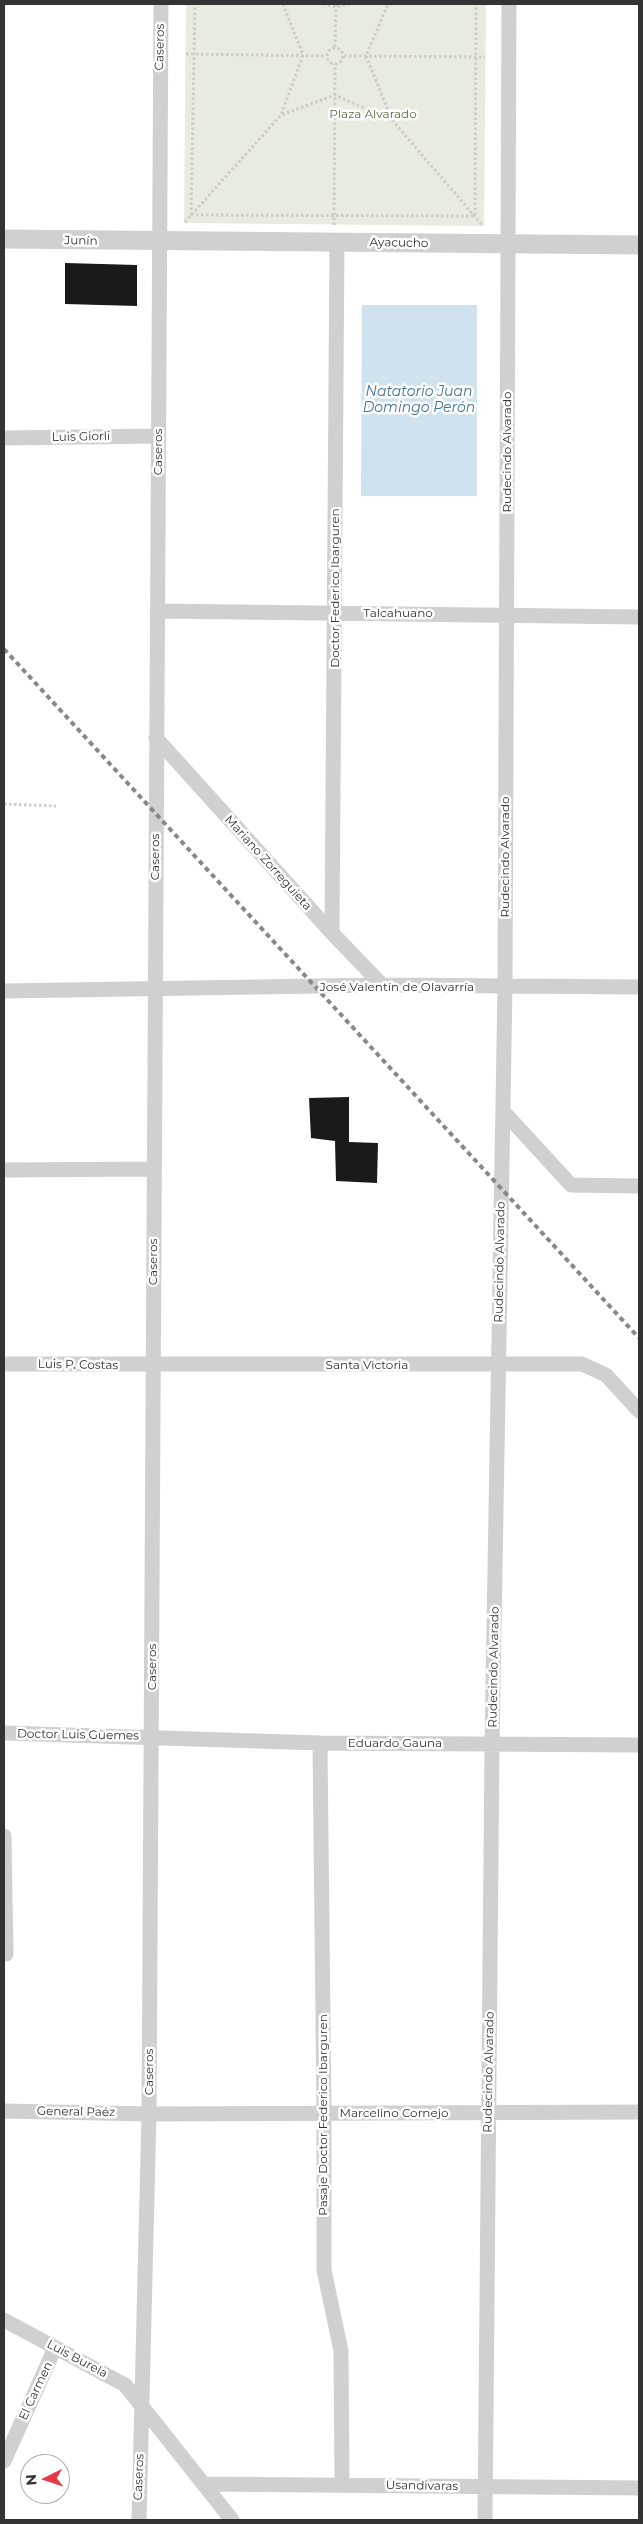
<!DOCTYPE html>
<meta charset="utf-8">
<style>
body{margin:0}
#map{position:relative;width:643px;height:2524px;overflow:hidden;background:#fff;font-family:Montserrat,sans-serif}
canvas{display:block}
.frame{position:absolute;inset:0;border:5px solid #333;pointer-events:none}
.north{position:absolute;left:20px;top:2454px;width:50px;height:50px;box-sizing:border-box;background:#fff;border:1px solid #adadad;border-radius:50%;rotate:266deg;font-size:14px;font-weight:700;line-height:20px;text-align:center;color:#333}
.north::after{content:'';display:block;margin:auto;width:18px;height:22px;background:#e63946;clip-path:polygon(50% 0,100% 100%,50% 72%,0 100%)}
</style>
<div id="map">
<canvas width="643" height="2524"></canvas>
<div class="frame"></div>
<div class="north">N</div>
</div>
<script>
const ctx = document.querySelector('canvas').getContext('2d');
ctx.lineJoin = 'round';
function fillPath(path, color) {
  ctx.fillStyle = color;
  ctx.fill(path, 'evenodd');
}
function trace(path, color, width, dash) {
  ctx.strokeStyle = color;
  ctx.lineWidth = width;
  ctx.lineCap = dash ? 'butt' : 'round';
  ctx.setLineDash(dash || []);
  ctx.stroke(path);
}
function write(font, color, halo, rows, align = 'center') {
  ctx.font = font + ' Montserrat,sans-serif';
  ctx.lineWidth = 5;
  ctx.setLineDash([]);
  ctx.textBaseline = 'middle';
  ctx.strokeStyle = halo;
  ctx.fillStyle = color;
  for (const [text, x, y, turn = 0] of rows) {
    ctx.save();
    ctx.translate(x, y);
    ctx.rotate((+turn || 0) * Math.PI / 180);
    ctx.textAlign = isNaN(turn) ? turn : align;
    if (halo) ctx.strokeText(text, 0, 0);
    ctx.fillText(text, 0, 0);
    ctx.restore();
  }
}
fillPath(new Path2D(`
 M186,4H486L484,226L184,223Z`), '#e6ecdf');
fillPath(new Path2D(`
 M362,305H477V496H361Z`), '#cfe2ee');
fillPath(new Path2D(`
 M65,263L137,265V306L65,304Z
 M349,1097V1142L378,1143L377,1183L336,1181L335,1141L311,1138L309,1098Z`), '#1a1a1a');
trace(new Path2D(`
 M283,4L303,55L281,115L335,95L392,120L366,56L388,4
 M323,4L336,7L349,4
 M335,47L336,4
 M327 56a8 8 0 1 1 16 0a8 8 0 1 1-16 0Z
 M186,54L326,56
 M344,56L485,57
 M392,120L483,226
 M191,215L475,216L476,4
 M191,215L195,4
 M185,222L281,115
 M334,225L335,64
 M4,804L56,806`), '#cdcdcd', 3, [2.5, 2.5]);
trace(new Path2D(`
 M4,438L158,436
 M157,611L639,617
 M156,738L332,933L382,985
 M332,933L337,242
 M4,991L382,985L639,987
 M503,1111L571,1185L639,1186
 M4,1170L153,1169
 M4,1364H582L606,1375L639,1411
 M4,1733L320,1743L639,1745
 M320,1743L324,2113V2270L341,2351L342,2485
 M4,1836L6,1954H4
 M4,2111L149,2114L639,2112
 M4,2320L125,2385L232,2520
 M4,2461L55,2348
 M205,2484L639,2488
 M139,2520L149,2114L161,4
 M485,2520L492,1744L505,987L509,4`), '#d0d0d0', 15);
trace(new Path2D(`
 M4,239L639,245`), '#d0d0d0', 19);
trace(new Path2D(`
 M4,649L639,1338`), '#888', 4, [5, 4]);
write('12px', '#333', '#fff', [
 ["Caseros",160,47,-89],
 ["Junín",81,241,1],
 ["Ayacucho",399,243,1],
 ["Luis Giorli",81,437,-1],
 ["Caseros",158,452,-90],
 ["Rudecindo Alvarado",507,452,-90],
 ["Doctor Federico Ibarguren",335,588,-90],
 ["Talcahuano",398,613],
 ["Caseros",155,857,-90],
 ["Rudecindo Alvarado",505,857,-90],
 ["Mariano Zorreguieta",268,863,48],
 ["José Valentín de Olavarría",397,987],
 ["Caseros",153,1262,-90],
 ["Rudecindo Alvarado",500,1262,-89],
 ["Luis P. Costas",78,1365,1],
 ["Santa Victoria",367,1365],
 ["Caseros",152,1667,-90],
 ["Rudecindo Alvarado",494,1667,-89],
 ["Doctor Luis Güemes",78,1735,1],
 ["Eduardo Gauna",395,1743],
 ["Caseros",149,2072,-90],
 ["Rudecindo Alvarado",489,2072,-89],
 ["General Paéz",76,2112,1],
 ["Marcelino Cornejo",394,2113],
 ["Pasaje Doctor Federico Ibarguren",323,2115,-90],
 ["Luis Burela",77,2359,28],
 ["El Carmen",36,2391,-65],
 ["Caseros",139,2477,-88],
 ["Usandivaras",422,2486,1]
]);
write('12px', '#56703f', '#fff', [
 ["Plaza Alvarado",373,114]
]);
write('italic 14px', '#3f7597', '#fff', [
 ["Natatorio Juan",419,392],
 ["Domingo Perón",419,408]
]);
</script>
